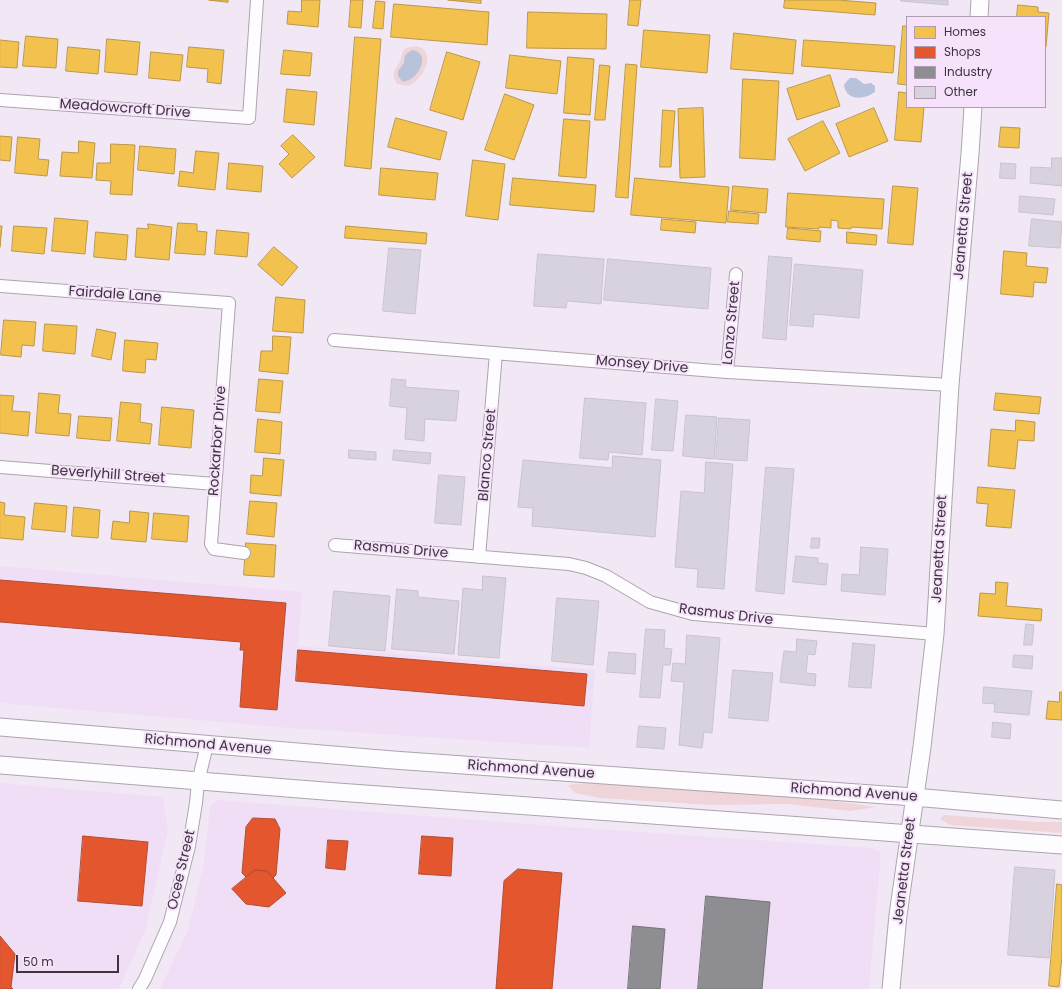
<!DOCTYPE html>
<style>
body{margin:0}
#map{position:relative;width:1062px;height:989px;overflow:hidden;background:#f2e8f5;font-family:Poppins,sans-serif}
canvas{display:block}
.legend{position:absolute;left:906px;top:16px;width:140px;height:92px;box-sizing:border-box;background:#f6e2fb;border:1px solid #ac9daf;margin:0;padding:5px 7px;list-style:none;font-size:12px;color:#3c353e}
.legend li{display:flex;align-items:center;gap:8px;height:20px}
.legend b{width:20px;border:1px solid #ac9daf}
.scale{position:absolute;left:16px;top:955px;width:103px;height:18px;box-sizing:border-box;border:2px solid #3c353e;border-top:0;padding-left:5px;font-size:12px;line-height:14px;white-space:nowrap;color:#3c353e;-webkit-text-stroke:3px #f6e2fb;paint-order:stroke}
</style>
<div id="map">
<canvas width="1062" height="989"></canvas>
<ul class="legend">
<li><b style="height:11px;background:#f2c14e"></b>Homes</li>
<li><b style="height:11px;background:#e4572e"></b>Shops</li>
<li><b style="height:11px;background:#8d8d92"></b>Industry</li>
<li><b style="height:11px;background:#d8d2df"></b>Other</li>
</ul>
<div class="scale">50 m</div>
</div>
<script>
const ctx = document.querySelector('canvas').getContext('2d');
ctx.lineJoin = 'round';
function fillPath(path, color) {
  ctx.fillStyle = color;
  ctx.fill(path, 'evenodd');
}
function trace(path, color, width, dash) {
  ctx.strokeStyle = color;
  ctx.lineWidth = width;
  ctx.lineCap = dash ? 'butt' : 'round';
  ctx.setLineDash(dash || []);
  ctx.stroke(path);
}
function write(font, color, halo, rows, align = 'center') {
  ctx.font = font + ' Poppins,sans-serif';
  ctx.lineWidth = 4;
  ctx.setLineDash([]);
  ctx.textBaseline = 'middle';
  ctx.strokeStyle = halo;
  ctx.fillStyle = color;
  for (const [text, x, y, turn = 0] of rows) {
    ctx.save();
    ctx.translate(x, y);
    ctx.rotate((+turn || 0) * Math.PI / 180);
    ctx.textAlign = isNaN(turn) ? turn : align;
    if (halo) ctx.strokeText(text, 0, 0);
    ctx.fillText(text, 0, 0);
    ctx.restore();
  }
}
fillPath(new Path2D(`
 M0,566L302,592L298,646L595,670L589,748L290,728L0,703Z
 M0,783L163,797L168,831L145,931L119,989H0Z
 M217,800L581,828L873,848L881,853L869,989H160L188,930L204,864L210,807Z`), '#f0def6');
fillPath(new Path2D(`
 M416,46C418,47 420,47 422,48C435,57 421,81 410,85C405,86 402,85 397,84C391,73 394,72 399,63C404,51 400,48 416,46Z
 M595,782L799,796L876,807L850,811L787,804L711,805L600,798L575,793L568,785Z
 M944,815L1037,822H1062V833L950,825L940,819Z`), '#efd4d9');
fillPath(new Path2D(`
 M413,50C430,54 420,75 409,80C408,81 404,81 403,82L398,76V71L404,63C404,55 406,53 413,50Z
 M850,78H856L864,84L871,83L875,86V92C864,100 846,101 844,85L847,81Z`), '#b7c3db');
const homes = new Path2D(`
 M209,0H228V2Z
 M302,0H320L318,27L287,24L288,11L301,12Z
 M351,0H363L361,28L349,27Z
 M448,0H481V3Z
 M630,0H641L638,26L628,25Z
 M785,0H838L876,3L875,15L784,8Z
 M376,1L385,2L383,29L373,28Z
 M394,4L489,12L487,45L391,37Z
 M1018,5L1038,7V12L1049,13L1046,47H1045V17H1017Z
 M528,12L607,14L606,49L527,48Z
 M903,26H907V85L898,84Z
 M644,30L710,35L707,73L641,67Z
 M734,33L796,40L793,74L731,69Z
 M26,36L58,39L56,68L23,66Z
 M355,37L381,39L371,169L345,166Z
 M107,39L140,42L137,75L105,72Z
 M0,40L19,42L17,68L0,67Z
 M804,40L895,46L893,73L802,66Z
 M68,47L100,50L98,74L66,71Z
 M189,47L224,50L221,84L207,82L208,69L187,67Z
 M284,50L312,53L310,76L281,74Z
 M151,52L183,55L180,81L149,78Z
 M447,52L480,62L463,120L430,110Z
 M510,55L561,61L557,94L506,88Z
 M568,57L594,59L590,115L564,113Z
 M626,64L637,65L628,198L616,197Z
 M600,65L610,66L605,120H595Z
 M830,75L840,106L797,120L787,89Z
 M743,79L779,81L775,160L740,158Z
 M287,89L317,92L314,125L284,122Z
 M899,92L907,93V107H924L921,142L895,140Z
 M505,94L534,105L514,160L485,150Z
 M703,108L705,177L680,178L678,109Z
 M874,108L888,141L849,157L836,124Z
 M663,110L675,111L671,167H660Z
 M396,118L447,132L440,160L388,147Z
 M564,119L590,121L586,178L559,176Z
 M823,121L840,153L805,171L788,139Z
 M1001,127L1020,128L1019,148L999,147Z
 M293,135L315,157L292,178L279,164L289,154L281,146Z
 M0,136L12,137L10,161L0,160Z
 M18,137L40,139L38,159L49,160L47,176L15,173Z
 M79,141L95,143L92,178L60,176L62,152L78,153Z
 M111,144L135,145L132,195L110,194L111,181L96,180L97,163H110Z
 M140,146L176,149L174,174L138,170Z
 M196,151L219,153L215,190L178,186L180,171L193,173Z
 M473,160L505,164L498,220L466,216Z
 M229,163L263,166L261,192L227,189Z
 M381,168L438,173L435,200L379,195Z
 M513,178L596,185L594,212L510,205Z
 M635,178L729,187L726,223L631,215Z
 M733,186L768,189L766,213L731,210Z
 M893,186L918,188L913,245L888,243Z
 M788,193L884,199L882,229L851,227V229L838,228V221L831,220V228L819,227V229L786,227Z
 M729,211L759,214L758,224L728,222Z
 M55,218L88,221L85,254L52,251Z
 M662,219L696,222L695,233L661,230Z
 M178,223L197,224V231L207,232L205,255L175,253Z
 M148,224L172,227L169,260L135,257L137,228L148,229Z
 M0,226H2L0,247Z
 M14,226L47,228L44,254L12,251Z
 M346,226L427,233L426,244L345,238Z
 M788,228L821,231L820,242L787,239Z
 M217,230L249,233L247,257L215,254Z
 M96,232L128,235L126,260L94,257Z
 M847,232L877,235L876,245L847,243Z
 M274,247L298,267L282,286L258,265Z
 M1004,251L1027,253L1026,266L1048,268L1046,283L1034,282L1033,297L1001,294Z
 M276,297L305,300L303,333L273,331Z
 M4,320L36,322L34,346L22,345L21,357L1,355Z
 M45,324L77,326L75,354L43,351Z
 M97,329L116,333L111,360L92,356Z
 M273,336L291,337L288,374L259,371L261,351H272Z
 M125,340L158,343L156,360L146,359L145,373L123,371Z
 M259,379L283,381L280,413L256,411Z
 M39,393L60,395L58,413L71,414L69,436L36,433Z
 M996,393L1041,397L1039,414L994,410Z
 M0,395L14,396L12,411L30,412L28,436L0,433Z
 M121,402L141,404L140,422L152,424L150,444L117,441Z
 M162,407L194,410L191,448L159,445Z
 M79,416L112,418L110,441L77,438Z
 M258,419L282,422L280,454L255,452Z
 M1016,420L1035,422L1034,441L1018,440L1015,469L988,466L991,429L1015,431Z
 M264,458L284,460L281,496L250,493L251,475L262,476Z
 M978,487L1015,490L1011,528L986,526L988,504L977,503Z
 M250,501L277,503L274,537L247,534Z
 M0,502L5,503L4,515L25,517L23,540L0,538Z
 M35,503L67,506L65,532L32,529Z
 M74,507L100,510L98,538L72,536Z
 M130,511L149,513L146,542L111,539L113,521L129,523Z
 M154,513L189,516L187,542L152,539Z
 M246,543L276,545L274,577L244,575Z
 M996,582L1008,583L1006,606L1042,609L1041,621L978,616L980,593L995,594Z
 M1060,692H1062V720L1046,719L1048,701L1059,702Z
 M1057,884L1062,885V956L1059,987L1049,986Z`);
fillPath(homes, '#f2c14e');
trace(homes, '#bb9749', 1);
const shops = new Path2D(`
 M0,580L286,603L277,710L240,707L244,650H240L241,642L0,622Z
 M298,650L587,674L584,706L296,681Z
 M253,818L275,819L280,829L276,875L273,878L267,871L255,870L246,877L242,873L246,827Z
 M83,836L148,842L142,906L78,901Z
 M422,836L453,838L451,876L419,874Z
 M328,840L348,841L345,870L326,868Z
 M518,869L562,873L552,989H496L504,881Z
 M255,870L267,871L286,893L269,907L246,904L232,889Z
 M0,936L15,954L11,987L13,989H0Z`);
fillPath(shops, '#e4572e');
trace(shops, '#b24d33', 1);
const industry = new Path2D(`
 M706,896L770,902L762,989H698Z
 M633,926L665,929L660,989H628Z`);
fillPath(industry, '#8d8d92');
trace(industry, '#757379', 1);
const building = new Path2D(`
 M901,0H948V5L901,1Z
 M1052,158H1062V186L1030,183L1031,167L1051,168Z
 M1001,163L1016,164L1015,179L1000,178Z
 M1020,196L1055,199L1053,215L1019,212Z
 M1032,219L1062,222L1060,248L1029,246Z
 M389,248L421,250L415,314L383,311Z
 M538,254L604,259L601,304L567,301L566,308L534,306Z
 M769,256L792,258L786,340L763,338Z
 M608,259L711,268L708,309L604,300Z
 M795,264L863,270L859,318L814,314L813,327L790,325Z
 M392,379L406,380L405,387L459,391L456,421L425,419L424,441L405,439L407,408L390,406Z
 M585,398L646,403L642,455L609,452L608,460L580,458Z
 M656,399L678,401L673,451L652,450Z
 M686,415L717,417L714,459L683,456Z
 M719,418L750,420L747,461L716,459Z
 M349,450L376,452V460L349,458Z
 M394,450L431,453L430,464L393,460Z
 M613,456L661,460L655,537L532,526L533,508L518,507L523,460L612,468Z
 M706,462L733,464L724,589L697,587L698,569L675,567L681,491L704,493Z
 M766,467L794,469L784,594L756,591Z
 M439,475L465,477L461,525L435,523Z
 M812,538H820L819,548H811Z
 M861,547L888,549L885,595L841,591L842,574L859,575Z
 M796,556L818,558V563L828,564L826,585L793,582Z
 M483,576L506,578L499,658L458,655L463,588L482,590Z
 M397,589L418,591V597L459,601L454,654L392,649Z
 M334,591L390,596L385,651L329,646Z
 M557,598L599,601L593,665L552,661Z
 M1026,624L1034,625L1032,645H1024Z
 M646,629L665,630L664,648L672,649L670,665H663L660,698L640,697Z
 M687,635L720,638L712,733L704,732L702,748L679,745L684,682L671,681L673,663L685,664Z
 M797,639L817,641L815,655L808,654L806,673L816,674L815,686L780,682L784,651L796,652Z
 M853,643L875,645L871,688L849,687Z
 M609,652L636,654L635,674L607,672Z
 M1014,655L1033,656L1032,669L1013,667Z
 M733,670L773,673L768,721L729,718Z
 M984,687L1032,691L1029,715L994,712L995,704L983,703Z
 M993,722L1011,724L1010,739L992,737Z
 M639,726L666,728L664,749L637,747Z
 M1015,867L1055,870L1049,958L1008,955Z`);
fillPath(building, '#d8d2df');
trace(building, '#c7c3cd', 1);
const street = new Path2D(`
 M0,100L249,118L257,0
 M0,286L229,303L211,544L214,549L244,553
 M334,340L727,372L950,385
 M727,372L736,274
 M0,467L215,484
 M335,545L569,564L586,568L606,576L650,602L693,614L935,634
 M479,557L496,353
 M139,989L145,979L170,922L189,846L196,803L198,782L207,745`);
const secondary = new Path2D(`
 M979,17L980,0
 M0,727L393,760L914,797L1062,810
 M0,765L324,791L1062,845
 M891,989L898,915L922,747L935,634L950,385L970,154L973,107`);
trace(street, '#aca4ae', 14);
trace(secondary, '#aca4ae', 19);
trace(street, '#fdfcfe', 12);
trace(secondary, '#fdfcfe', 17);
write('14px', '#3c353e', '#f6e2fb', [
 ["Meadowcroft Drive",125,109,4],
 ["Jeanetta Street",964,226,-85],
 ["Fairdale Lane",115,295,4],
 ["Lonzo Street",732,323,-85],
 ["Monsey Drive",642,365,5],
 ["Rockarbor Drive",218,441,-86],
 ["Blanco Street",488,455,-85],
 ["Beverlyhill Street",108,475,4],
 ["Jeanetta Street",940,549,-87],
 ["Rasmus Drive",401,550,5],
 ["Rasmus Drive",726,615,7],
 ["Richmond Avenue",208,745,5],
 ["Richmond Avenue",531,770,4],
 ["Richmond Avenue",854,793,4],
 ["Ocee Street",182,870,-77],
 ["Jeanetta Street",905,871,-83]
]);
</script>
